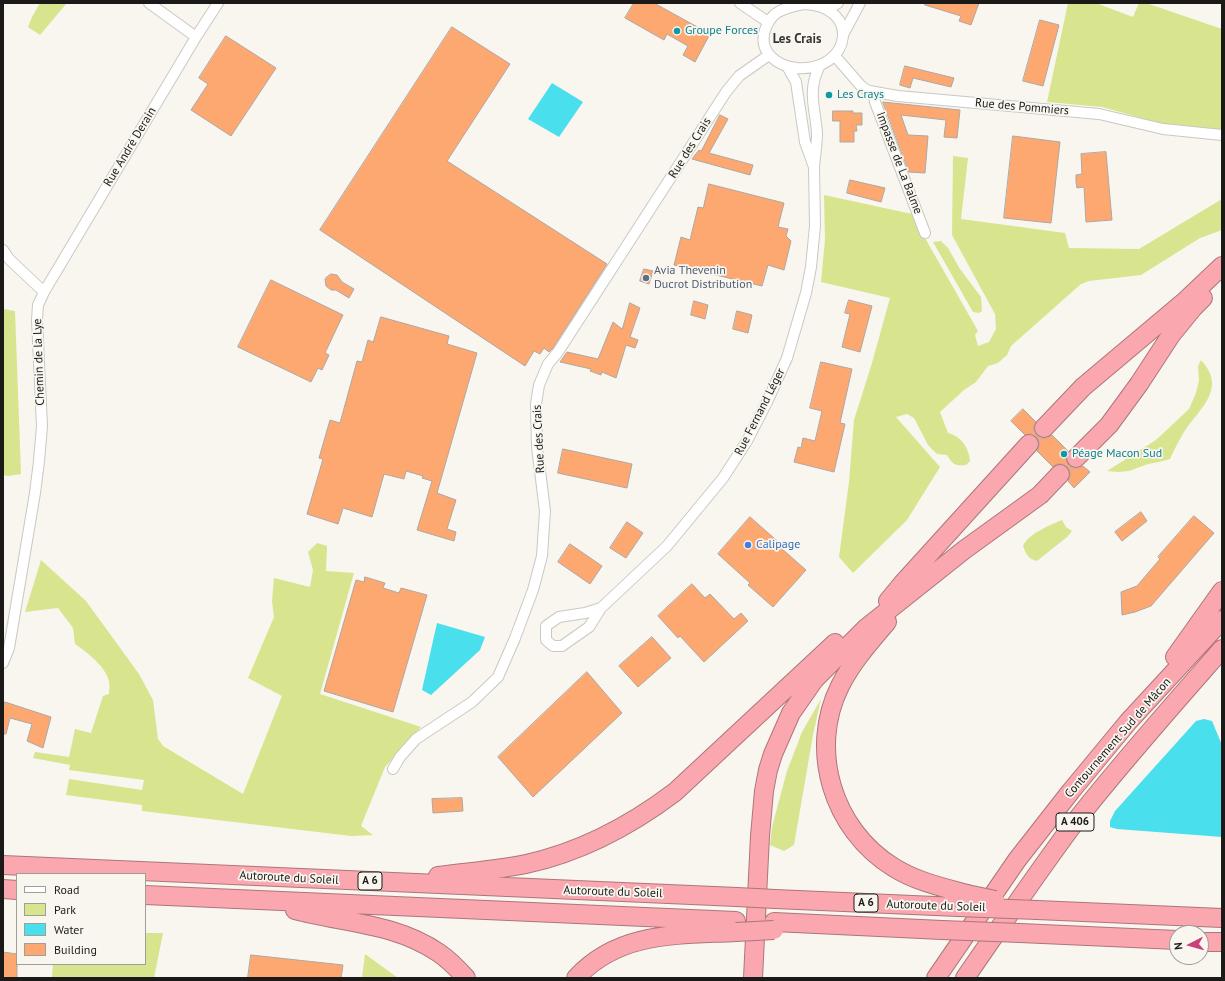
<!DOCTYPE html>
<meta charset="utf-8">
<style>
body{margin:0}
#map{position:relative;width:1225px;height:981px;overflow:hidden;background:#f8f6ef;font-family:"PT Sans",sans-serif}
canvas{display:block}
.frame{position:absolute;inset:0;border:4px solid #1b1a18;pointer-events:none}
.legend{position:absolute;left:16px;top:873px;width:130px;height:92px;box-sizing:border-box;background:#f8f6ef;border:1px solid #a09e99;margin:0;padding:5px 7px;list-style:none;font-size:12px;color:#1b1a18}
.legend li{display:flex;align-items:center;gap:8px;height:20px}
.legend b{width:20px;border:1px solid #a09e99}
.north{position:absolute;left:1169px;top:925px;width:40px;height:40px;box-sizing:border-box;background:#f8f6ef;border:1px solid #a09e99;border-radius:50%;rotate:264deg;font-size:11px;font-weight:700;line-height:16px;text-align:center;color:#1b1a18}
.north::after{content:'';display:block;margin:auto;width:14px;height:18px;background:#ca4079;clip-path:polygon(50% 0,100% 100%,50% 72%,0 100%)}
</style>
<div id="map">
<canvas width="1225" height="981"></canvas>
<div class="frame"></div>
<ul class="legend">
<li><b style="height:5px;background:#fff"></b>Road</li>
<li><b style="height:11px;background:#d9e48e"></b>Park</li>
<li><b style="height:11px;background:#4adfed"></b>Water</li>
<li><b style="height:11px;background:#fea871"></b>Building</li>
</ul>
<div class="north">N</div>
</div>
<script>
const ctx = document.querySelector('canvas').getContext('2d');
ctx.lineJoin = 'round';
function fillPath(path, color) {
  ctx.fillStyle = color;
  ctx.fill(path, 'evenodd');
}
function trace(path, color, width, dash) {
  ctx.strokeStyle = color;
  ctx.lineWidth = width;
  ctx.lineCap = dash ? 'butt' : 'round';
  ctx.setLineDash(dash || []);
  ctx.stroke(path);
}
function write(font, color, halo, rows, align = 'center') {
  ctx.font = font + ' "PT Sans",sans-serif';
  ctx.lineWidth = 3.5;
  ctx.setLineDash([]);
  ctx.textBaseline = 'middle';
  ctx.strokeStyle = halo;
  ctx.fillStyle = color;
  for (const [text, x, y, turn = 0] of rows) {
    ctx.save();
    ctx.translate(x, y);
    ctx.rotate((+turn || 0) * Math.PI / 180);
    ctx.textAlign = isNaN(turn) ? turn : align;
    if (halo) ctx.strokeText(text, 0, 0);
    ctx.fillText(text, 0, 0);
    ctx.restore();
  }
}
fillPath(new Path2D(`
 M40,3H67L40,35L28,27L32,17Z
 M1068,3H1096L1133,17L1139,3H1146L1222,29V130L1163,124L1102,107L1047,102Z
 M953,156L968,158L961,219L1065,233L1069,248L1139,249L1222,199V230L1200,238L1141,275L1089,281L1081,284L1011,346L1007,355L998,363L988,366L976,382L964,390L940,412L948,433C961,436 969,448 970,461L966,465C955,466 953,465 947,455L937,454L928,445L914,418L907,414L896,417L940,467L907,520L853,573L839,557L849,482L854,420L872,363L890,298L821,282L825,240L824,195L912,214L925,238L978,331L975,335L978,346L989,342L996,329L995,314L952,235Z
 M941,241L948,248L960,269L981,297L982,311L979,313L973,312L933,242Z
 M3,309L15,311L21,474L8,476L3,475Z
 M1201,360C1225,386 1205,404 1188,426C1181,436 1175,448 1170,459L1159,462L1148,464L1129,471L1119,472L1107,471L1156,440L1189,409L1196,393L1199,380L1198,366Z
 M1062,520L1066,527L1072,531L1067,537L1037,561C1028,559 1026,554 1023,546C1028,534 1050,525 1062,520Z
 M317,543L327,546L326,571L354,573L320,694L421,727L385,767L361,826L373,835L351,836L142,811V805L66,795L69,779L142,790L144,780L69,770L70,765L33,758L35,752L69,757L75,729L91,733L103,696L109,694C109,690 110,685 109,681C105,666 88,653 75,644L73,628L58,608L25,612L41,560L86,601L139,674L153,700L158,739L163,746L243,794L282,696L248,678L274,617L272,601L274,578L310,587L313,570L308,552Z
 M821,699L813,735L794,845L784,851L770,845L772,827L787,771L802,732Z
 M145,933H163L154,978H52L53,964H145Z
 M365,954L398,978H362Z`), '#d9e48e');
fillPath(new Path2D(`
 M552,83L583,102L559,137L528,119Z
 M437,623L485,637L480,650L431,695L422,690Z
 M1204,719L1212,721L1222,745V837L1117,829L1110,827V821L1115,811L1196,721Z`), '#4adfed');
const building = new Path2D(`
 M634,3H654L710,34L695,62L683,55L688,46L667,34L664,40L625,18Z
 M925,3H979L971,25L959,21L961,16L925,5Z
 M1040,20L1059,25L1043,86L1023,81Z
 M452,27L510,64L447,161L607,264L553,348L549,352L544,348L540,354L534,351L525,366L320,230Z
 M226,36L276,68L231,136L191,110L208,84L199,78Z
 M905,66L954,78L951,87L913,78L910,88L900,85Z
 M883,102L960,110L957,138L944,137L946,120L901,115L908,135L928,136L925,173L909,172Z
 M833,111H853V113H862V125H856L857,131H854V142H840V121H833Z
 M720,115L728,119L709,153L753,165L750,175L692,159L699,150L701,151Z
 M1013,136L1060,142L1051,223L1004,218Z
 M1106,152L1112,220L1086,222L1084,187L1077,188L1076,182V175L1082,174L1081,154Z
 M850,180L885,188L881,202L847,193Z
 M709,184L784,203L778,227L788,229L786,236L791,241L784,270L768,265L762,286L674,265L681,237L690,240L698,207L703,208Z
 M644,269L653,271L649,284L640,281Z
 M331,274L337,275L342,282L354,289L349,298L336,290H331L326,286L325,279Z
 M271,280L343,315L325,353L329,355L322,370L318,368L311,382L238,347Z
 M849,300L872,306L860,352L842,347L850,314L845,313Z
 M694,301L708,305L705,319L691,315Z
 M630,303L640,308L630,337L638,340L635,348L626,345L616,378L602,372L601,375L590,371L591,369L560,362L567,352L598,359L613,322L622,329Z
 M737,311L752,315L748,333L733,329Z
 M381,317L449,336L447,344L477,353L437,493L456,500L447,529L456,532L454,541L417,530L432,481L422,478L423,476L406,471L404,479L384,474L372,517L343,508L338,524L307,514L323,459L319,458L330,420L340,423L357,361L362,362L368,340L373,342Z
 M821,362L852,369L840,423L845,424L834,472L794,462L798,447L801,448L803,438L815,441L822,411L810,408Z
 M1023,409L1036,422L1034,426V431L1037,436L1041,438H1047L1052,435L1068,451L1066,456V460L1069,466L1073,468H1078L1083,466L1090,472L1074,488L1068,481L1070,476V471L1067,467L1062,464H1057L1053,467L1037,451L1039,446V441L1036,437L1031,434L1025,435L1011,421Z
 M563,449L632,464L627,488L558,473Z
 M1141,512L1147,521L1122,541L1115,532Z
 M1194,516L1214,533L1151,606L1135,612L1122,615L1121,592L1137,586L1160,559L1158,557Z
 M750,517L783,546L781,548L806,570L773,607L748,585L750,583L718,554Z
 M627,522L643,533L626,558L610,548Z
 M570,544L602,566L590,584L558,562Z
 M365,577L385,583L383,588L399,593L401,588L427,595L393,712L324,691L356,580L364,582Z
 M692,584L705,598L710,594L734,619L741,613L748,621L704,662L680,636L678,638L658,616Z
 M652,637L671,658L638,687L619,666Z
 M587,672L622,713L533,797L498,757Z
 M5,702L51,717L43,748L27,741L32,724L10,718L6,734H3V711Z
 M462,798L463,811L433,813L432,799Z
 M3,952L17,954V978H3Z
 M251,955L343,965L341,978H248Z`);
fillPath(building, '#fea871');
trace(building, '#ada7a3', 1);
const street = new Path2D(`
 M149,3L196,37
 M740,3L768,22
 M803,4C862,5 852,72 797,68C777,66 758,52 765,30C767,24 770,19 775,14C783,8 793,6 803,4Z
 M827,9L838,3
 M844,33L860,3
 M835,56L861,86L867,90L875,92L898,96L1099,114L1163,129L1222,135
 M787,66L796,82L805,142L814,167C815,156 817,144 817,133C815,106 807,91 820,65
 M875,92L874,96L875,102L925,233
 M3,250L9,259L44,292L38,305L37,320L42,426L39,461L35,493L9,648L3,663
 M44,292L196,37L218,3
 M601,608L585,613L559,617L546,626V640L553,646H562L589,627L601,608L667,546L723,478L747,441L768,400L787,358L806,293L811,267L815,226L814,167
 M393,769L400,757L416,739L472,702L498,677L515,638L533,590L542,556L545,511L537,447L536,404L539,385L548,364L558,352L726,92L739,76L769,55`);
const highway = new Path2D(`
 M1044,428L1083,387L1184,302L1222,266
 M1076,458L1109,425L1139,384L1171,335L1193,308L1203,298
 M888,601L902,584L1029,444
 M887,622C870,642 852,662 840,686C808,750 833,830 893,867C915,881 941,887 967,894
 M1175,657L1222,591
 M3,865L737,897
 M438,876C467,872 497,870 526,864C581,852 630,826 675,792L835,643
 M3,889L17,890
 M145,895L736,921
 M775,899L958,907
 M295,910C344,923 395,923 439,953C449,960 458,969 466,978
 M1037,910L1222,918
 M774,922L942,930
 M1020,933L1177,940
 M1201,942H1222
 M576,978C619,931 678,935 736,932
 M753,978L760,836L764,791L768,770L773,754L791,713L814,680L866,628L964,550L1040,495L1060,474
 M936,978L1017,860L1071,791L1128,722L1222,620
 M965,978C1001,926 1037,873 1075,822C1122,762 1172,706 1222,649`);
trace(street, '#cac8c2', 12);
trace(highway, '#ac767a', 20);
trace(street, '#fff', 10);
trace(highway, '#faa7af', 18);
const highwayBridge = new Path2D(`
 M967,894L995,900
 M737,897L775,899
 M958,907L1037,910
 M942,930L1020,933
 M736,932L774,930`);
trace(highwayBridge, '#ac767a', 20, []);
trace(highwayBridge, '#faa7af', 18);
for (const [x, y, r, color] of [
 [677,31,4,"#0f9aa8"],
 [829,95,4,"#0f9aa8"],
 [646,278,4,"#5c6f8a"],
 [1064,454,4,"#0f9aa8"],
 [748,545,4,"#3f7fe0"]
]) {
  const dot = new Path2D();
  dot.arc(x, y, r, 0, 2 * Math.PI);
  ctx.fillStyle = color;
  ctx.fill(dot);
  trace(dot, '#f8f6ef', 1.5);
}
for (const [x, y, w] of [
 [1075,822,38],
 [370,881,24],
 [866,903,24]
]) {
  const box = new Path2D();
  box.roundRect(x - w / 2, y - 9, w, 18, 3);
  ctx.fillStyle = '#f8f6ef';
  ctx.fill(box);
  trace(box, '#1b1a18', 1);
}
write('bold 11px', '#1b1a18', null, [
 ["A 406",1075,822],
 ["A 6",370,881],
 ["A 6",866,903]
]);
write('12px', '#0d838f', '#f8f6ef', [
 ["Groupe Forces",685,31],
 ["Les Crays",837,95],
 ["Péage Macon Sud",1072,454]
], 'left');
write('12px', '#1b1a18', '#f8f6ef', [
 ["Rue des Pommiers",1022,107,5],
 ["Rue André Derain",130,147,-59],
 ["Rue des Crais",690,148,-58],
 ["Impasse de La Balme",899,163,69],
 ["Chemin de la Lye",39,362,-92],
 ["Rue Fernand Léger",760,412,-63],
 ["Rue des Crais",539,439,-93],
 ["Contournement Sud de Mâcon",1118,738,-49],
 ["Autoroute du Soleil",289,878,3],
 ["Autoroute du Soleil",613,892,2],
 ["Autoroute du Soleil",936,906,2]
]);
write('12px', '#4e5e75', '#f8f6ef', [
 ["Avia Thevenin",654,271],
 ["Ducrot Distribution",654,285]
], 'left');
write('12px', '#366cbe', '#f8f6ef', [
 ["Calipage",756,545]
], 'left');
write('bold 13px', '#373530', '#f8f6ef', [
 ["Les Crais",797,39]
]);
</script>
